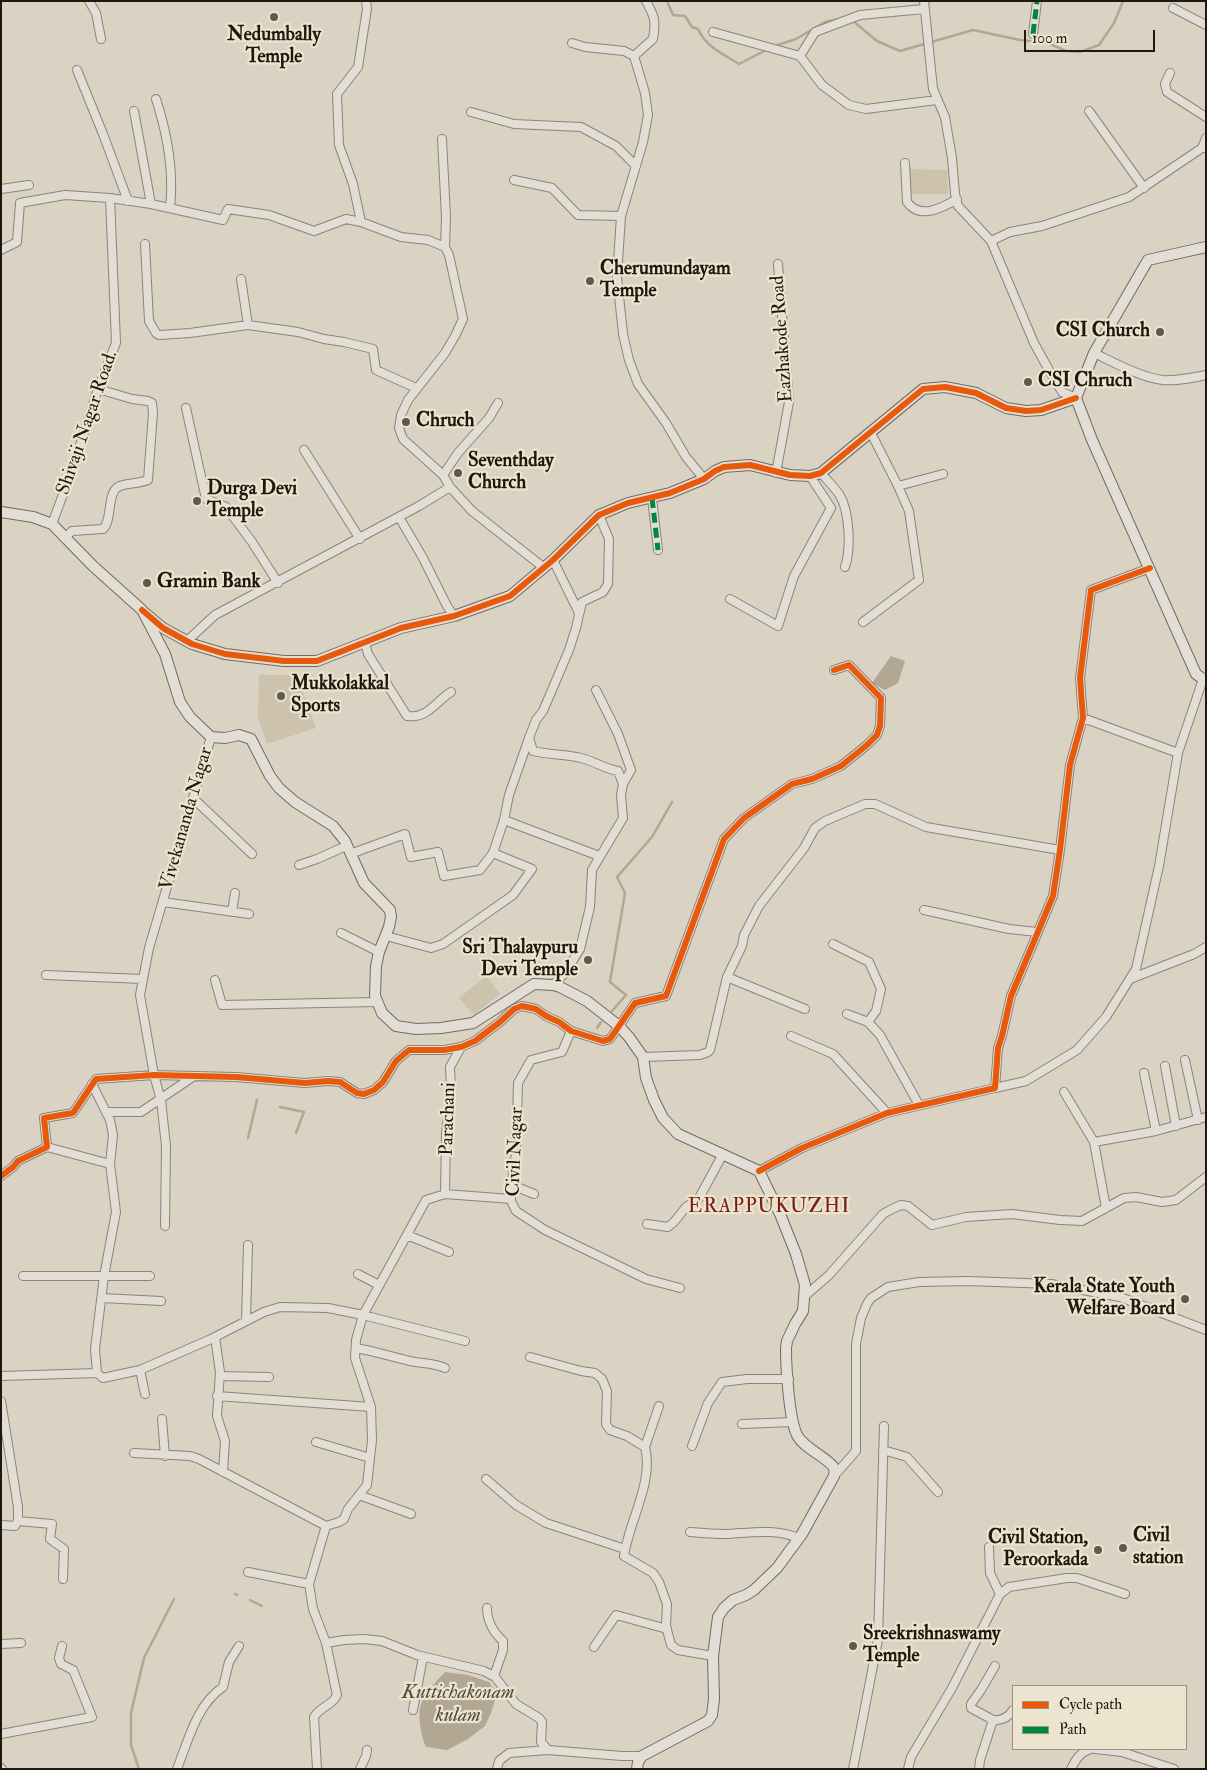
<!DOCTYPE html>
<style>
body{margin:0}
#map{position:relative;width:1207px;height:1770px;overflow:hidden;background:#dad2c2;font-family:"IM FELL Double Pica",serif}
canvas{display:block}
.frame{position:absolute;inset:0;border:2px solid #1f180f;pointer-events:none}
.legend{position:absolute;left:1012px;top:1685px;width:175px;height:65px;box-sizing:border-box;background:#ede4d0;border:1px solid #9b9283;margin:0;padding:6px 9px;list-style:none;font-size:15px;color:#1f180f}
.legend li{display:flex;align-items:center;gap:10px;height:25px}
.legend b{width:25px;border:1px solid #9b9283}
.scale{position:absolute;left:1024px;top:30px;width:131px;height:22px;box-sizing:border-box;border:2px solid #1f180f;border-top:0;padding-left:6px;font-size:15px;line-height:18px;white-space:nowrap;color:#1f180f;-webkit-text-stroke:4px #ede4d0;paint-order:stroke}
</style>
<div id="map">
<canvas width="1207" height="1770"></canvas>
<div class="frame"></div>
<ul class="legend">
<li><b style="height:6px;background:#e8590c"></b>Cycle path</li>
<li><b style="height:6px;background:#00873e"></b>Path</li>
</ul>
<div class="scale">100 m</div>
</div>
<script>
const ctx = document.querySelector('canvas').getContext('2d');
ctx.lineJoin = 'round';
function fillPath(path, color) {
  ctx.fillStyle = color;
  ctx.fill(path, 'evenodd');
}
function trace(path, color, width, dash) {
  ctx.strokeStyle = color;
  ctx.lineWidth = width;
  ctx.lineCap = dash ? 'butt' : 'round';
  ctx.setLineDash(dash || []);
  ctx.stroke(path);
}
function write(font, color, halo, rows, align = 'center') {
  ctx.font = font + ' "IM FELL Double Pica",serif';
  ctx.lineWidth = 4.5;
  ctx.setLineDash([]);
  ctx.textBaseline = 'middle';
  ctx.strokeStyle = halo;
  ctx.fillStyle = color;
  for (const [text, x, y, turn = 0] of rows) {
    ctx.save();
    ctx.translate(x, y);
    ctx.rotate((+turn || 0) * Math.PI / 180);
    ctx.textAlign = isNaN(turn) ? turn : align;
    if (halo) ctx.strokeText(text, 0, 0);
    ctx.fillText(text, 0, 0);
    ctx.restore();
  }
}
fillPath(new Path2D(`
 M908,169L947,170L948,194H911Z
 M259,675H297L316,728L267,744L258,717Z
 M486,976L500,994L474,1015L459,998Z`), '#cdc2ac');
fillPath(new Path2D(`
 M891,656L905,661L898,683L885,690L872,683Z
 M445,1672L468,1675L489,1682L497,1694L491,1713L485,1726L468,1739L447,1750L426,1747C421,1736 417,1715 421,1704C425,1692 437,1681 445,1672Z`), '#b2a792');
trace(new Path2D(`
 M667,1L673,15L685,16L692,27L698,29C706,47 723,54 739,64L768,49
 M853,21L877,41L900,51L973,30L1020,40L1048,43L1066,51L1080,52L1099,45L1114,23L1123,1
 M775,46L796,39L825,22L843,18
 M612,1011L626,995L610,982L625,893L617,877L652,837L672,802
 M597,1028L601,1022
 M280,1107L304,1112L296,1133
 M248,1138L257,1100
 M235,1594L237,1595
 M250,1600L262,1606
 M139,1769L131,1745V1713L144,1658L174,1599`), '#b2a792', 2.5);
const street = new Path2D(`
 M89,1L96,13L101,39
 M924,1L933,89L945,117L952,158L955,194L958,206L991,241L1034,343L1050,372L1062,392L1076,398
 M1173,8L1206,25
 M713,32L800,56L822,85L849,105L866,109L937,100
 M1033,34L1037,1
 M572,43L585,47L624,51L634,56L645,93L648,115L643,142L621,216L617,277L623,334L629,360L638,384L666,423L686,457L704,479
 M634,56L653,39C656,21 655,17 646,1
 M800,56L815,32L860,15L924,9
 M77,70L103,134L128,201
 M1170,73L1165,84L1167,92L1206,117
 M156,99C167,133 174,172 170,208
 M134,111L151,204
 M1089,111L1144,188
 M471,112L514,124L581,127L616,146L636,166
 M442,139L446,217L445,247
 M1202,148L1206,138
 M905,163L907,202C920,220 942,208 957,199
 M514,180L552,188L578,215L621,216
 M1,189L29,185
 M110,198L151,204L223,220L228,209L269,215L314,231L346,219L361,222L401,237L428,240L445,247L449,255L463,319L455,336L445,353L408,400L401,415L399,428L403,439L443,475
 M361,222L353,184L339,145L337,94L358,67L367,9L366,1
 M991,241L1010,232L1042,226L1129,197L1202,148H1206
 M145,244L149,321L156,333L159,335L190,333L248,325L298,332L324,339L344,342L373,349L376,370L416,388
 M1,250L17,242L20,203L65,195L110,198L116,343L98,389L71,473L52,524
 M241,279L248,325
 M1094,353C1113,362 1142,378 1163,380C1178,381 1192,378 1206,375
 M186,408L206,499L226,507L252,542L278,583
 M304,450L360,539
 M776,473L789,402L778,264
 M821,473C827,480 834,487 839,494C850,511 851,549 845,567
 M898,486L943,474
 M450,487L472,511L543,567
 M652,498L658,550
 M399,517L423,558L447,606L454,616
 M64,538L72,531L103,529C113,520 106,491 120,486C128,483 138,484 148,480L153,413L152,403L148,401L132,399L98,389
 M553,560L579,613
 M730,599L778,626L794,576L831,508L810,476
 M863,622L919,580L909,511L898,486L871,433
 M187,641L215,615L419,506L450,487L443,475L458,453L489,418L498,403
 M365,643L368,654L407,716C428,719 436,701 451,692
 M596,690L618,734L631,770L623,784
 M1083,718L1178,753L1203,679
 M193,798L252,854
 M504,820L509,795L529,738
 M350,854L405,834L411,857L438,852L444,876L480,870L493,853
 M299,865L317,859L346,846
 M163,902L249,914
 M924,910L1009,929L1037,932
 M232,912L235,893
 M341,933L379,952
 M386,936L431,948L443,944L513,895L532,869L493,853L504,820L599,856
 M833,944L869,962L881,989L876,1011L868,1022
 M46,975L143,979
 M727,977L805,1009
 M1130,979L1194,954L1206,947
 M215,980L222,1005L377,1002
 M553,985L565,973L580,949L590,907L592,870L623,818L621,795L623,784L618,771C605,769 594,761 581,758C565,754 549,755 533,751L529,738L536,720L543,711L569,650L576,628L582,602L603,592L608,584L609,539L599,515
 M847,1014L868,1022L880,1035L919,1105
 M571,1031L562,1052L531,1060L518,1083L516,1153L511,1189V1201L516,1211L545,1230L646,1279L680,1288
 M791,1036L833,1054L887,1113
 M643,1057L700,1055L708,1052L710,1050L727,977L742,946L744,935L759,906L804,848L815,828L825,821L865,804H875L926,827L1060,850
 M1185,1060L1198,1120
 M1165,1066L1176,1126
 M1144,1073L1156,1131
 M92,1084L110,1120L113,1135L110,1164L116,1212L104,1276L95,1349L97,1373L103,1378L140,1370L211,1339L264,1312L280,1307L328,1308L363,1315L465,1341
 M995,1088L1026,1081L1077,1050L1106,1017L1136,969L1159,866L1178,753
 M1064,1092L1094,1142L1106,1208
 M106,1112H141L194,1076
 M1094,1142L1156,1131L1206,1117
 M47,1147L110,1164
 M759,1171L802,1148L887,1113L995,1088L998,1048L1002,1036L1011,996L1053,896L1060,850L1070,765L1083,718L1080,678L1091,590L1150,568
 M1,1176L13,1167L18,1161L47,1147L44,1118L73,1113L96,1079L154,1075L236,1077L305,1083L328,1081L340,1082L357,1093L364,1094L374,1090L383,1082L396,1061L409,1050H444L461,1047L475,1041L500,1022L514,1009L522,1006L536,1009L546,1016L559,1022L571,1031L603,1041L610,1039L635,1003L666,996L724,839L744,818L792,784L812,779L841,766L867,745L877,735L880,726L881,698L849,665L834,670
 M512,1185L534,1194
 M445,1194L446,1134L451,1090L450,1067L461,1047
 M647,1224L668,1227L674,1222L686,1207L699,1198L723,1154
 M165,1226L166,1146L161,1100L154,1075L140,995L149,948L211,737
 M407,1235L449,1252
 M358,1274L379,1285
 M23,1276H150
 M805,1296L829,1275L883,1214L892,1209L901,1205L908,1206L932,1225L966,1217L1012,1214L1060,1220L1082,1221L1124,1198L1136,1197L1162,1202L1176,1200L1206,1177
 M102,1298L161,1301
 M246,1321L248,1245
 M215,1337L220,1372L217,1416L225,1441L223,1472
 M356,1348C373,1351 389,1356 406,1360C419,1364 433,1362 445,1368
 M530,1357L581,1371L595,1373L602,1379L607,1391L606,1424L610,1430L627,1436L645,1447C654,1482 629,1521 624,1556L653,1573L659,1582L667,1604L666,1626L671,1645L678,1650L713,1656
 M140,1370L145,1394
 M1,1376L97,1373
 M220,1376L269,1377
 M217,1396L371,1407
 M1,1401L18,1507V1521L15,1526L1,1525
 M162,1419L165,1456
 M742,1424L793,1422
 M316,1442L370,1458
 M692,1446L708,1403L722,1382L747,1379H789
 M645,1447L659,1406
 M883,1450L907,1457L938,1492
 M134,1453L190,1456L199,1459L326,1526
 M834,1476L856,1451V1344L861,1318L867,1304L871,1298L888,1287L919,1282L968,1281L1051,1284L1120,1297L1206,1330
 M486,1479L516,1505L546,1523L625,1549
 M359,1495L411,1514
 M18,1521L52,1524L50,1539L64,1549L63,1579
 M690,1532C702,1533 714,1534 725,1534C750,1533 775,1528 798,1538
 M989,1547L990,1573L1000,1594
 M248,1572L309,1584
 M487,1608C487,1621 494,1633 503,1641V1650L494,1676
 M326,1643L344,1640L364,1639L382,1641L417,1655L484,1671L495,1677L516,1704L539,1718L542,1722L541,1742L548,1750
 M1,1644L21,1643
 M594,1647L616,1615L667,1629
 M413,1710L423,1657
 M993,1720L971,1708V1704L981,1690L995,1666
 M1,1734L92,1717L73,1670L61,1664L59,1658L62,1646
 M1095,1749L1122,1752L1174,1769
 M1,1768L2,1769
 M177,1769C188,1741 197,1704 223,1687L229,1662L239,1646
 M317,1769L314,1717C320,1707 333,1705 337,1695L326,1643L313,1609L309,1584L326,1526L339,1522L344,1519L348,1509L367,1485L372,1440L371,1407L355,1358L356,1340L363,1315L426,1200L445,1194L511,1199
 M360,1769L366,1756L367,1750
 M497,1769L499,1761L509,1753L548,1750L622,1756H642
 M853,1769L878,1640L884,1426
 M908,1769L911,1757L952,1688L1000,1594L1009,1587L1067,1578H1077L1125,1594
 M979,1769L980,1760L993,1720C1002,1721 1008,1718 1013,1710
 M1071,1769C1076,1759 1080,1752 1091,1749`);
const secondary = new Path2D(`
 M1076,398L1092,440L1196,674L1206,681
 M1076,398L1094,353L1148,260L1206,247
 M1,512L33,517L52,524L93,566L142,610L165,654L180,702L190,717L211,737L225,738L239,735L251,739L270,776L279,788L295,802L333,826L345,841L364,883L390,910L391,917L389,927L379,952L376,966L375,996L382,1013L396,1026L416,1029L441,1028L473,1023L534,984L553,985L560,987L587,1001L619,1026L629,1037L643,1057L646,1078L654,1100L663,1118L678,1134L759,1171L780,1214L796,1254L805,1285L803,1311L795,1324L787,1341L786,1348C786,1367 789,1419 797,1435C804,1449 829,1458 834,1468C835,1471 834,1474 834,1476L802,1534L777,1568L754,1590L746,1595L733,1600L724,1608L718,1617L713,1656L714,1699L712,1715L708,1721L642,1756L638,1762L637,1769
 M145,613L163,628L192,644L225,654L284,661H317L401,628L454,616L510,596L553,560L599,515L628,503L670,493L704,479L715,471L724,467L750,465L790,475L810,476L821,473L923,389L945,387L976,393L1006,408L1026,411L1041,410L1076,398`);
trace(street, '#8a847a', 10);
trace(secondary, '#706b62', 12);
trace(street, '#e2ded6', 8);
trace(secondary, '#e2ded6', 10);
trace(new Path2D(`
 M1033,34L1037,1
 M652,498L658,550`), '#00873e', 5, [10, 5]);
trace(new Path2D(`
 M142,610L163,628L192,644L225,654L284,661H317L401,628L454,616L510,596L553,560L599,515L628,503L670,493L704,479L715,471L724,467L750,465L790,475L810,476L821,473L923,389L945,387L976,393L1006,408L1026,411L1041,410L1076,398
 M759,1171L802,1148L887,1113L995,1088L998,1048L1002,1036L1011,996L1053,896L1060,850L1070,765L1083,718L1080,678L1091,590L1150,568
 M1,1176L13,1167L18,1161L47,1147L44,1118L73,1113L96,1079L154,1075L236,1077L305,1083L328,1081L340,1082L357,1093L364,1094L374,1090L383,1082L396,1061L409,1050H444L461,1047L475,1041L500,1022L514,1009L522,1006L536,1009L546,1016L559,1022L571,1031L603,1041L610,1039L635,1003L666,996L724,839L744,818L792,784L812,779L841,766L867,745L877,735L880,726L881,698L849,665L834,670`), '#e8590c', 6);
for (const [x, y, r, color] of [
 [274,17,5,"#60594e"],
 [590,281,5,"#60594e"],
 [1160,332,5,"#60594e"],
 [1028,382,5,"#60594e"],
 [406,422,5,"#60594e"],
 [458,473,5,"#60594e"],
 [197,501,5,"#60594e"],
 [147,583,5,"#60594e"],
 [281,696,5,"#60594e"],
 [588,960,5,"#60594e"],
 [1185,1299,5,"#60594e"],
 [1123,1548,5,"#60594e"],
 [1098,1550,5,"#60594e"],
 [853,1646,5,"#60594e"]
]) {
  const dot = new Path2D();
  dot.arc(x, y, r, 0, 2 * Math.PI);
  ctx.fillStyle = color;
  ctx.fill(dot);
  trace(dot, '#ede4d0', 2);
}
write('bold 19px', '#1f180f', '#ede4d0', [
 ["Nedumbally",274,36,"center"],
 ["Temple",274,58,"center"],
 ["Cherumundayam",600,270],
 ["Temple",600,292],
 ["CSI Church",1150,332,"right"],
 ["CSI Chruch",1038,382],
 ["Chruch",416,422],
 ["Seventhday",468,462],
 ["Church",468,484],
 ["Durga Devi",207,490],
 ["Temple",207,512],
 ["Gramin Bank",157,583],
 ["Mukkolakkal",291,685],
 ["Sports",291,707],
 ["Sri Thalaypuru",578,949,"right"],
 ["Devi Temple",578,971,"right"],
 ["Kerala State Youth",1175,1288,"right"],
 ["Welfare Board",1175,1310,"right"],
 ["Civil",1133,1537],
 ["station",1133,1559],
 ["Civil Station,",1088,1539,"right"],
 ["Peroorkada",1088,1561,"right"],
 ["Sreekrishnaswamy",863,1635],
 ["Temple",863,1657]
], 'left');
write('19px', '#1f180f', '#ede4d0', [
 ["Eazhakode Road",783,339,-94],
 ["Shivaji Nagar Road.",88,423,-71],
 ["Vivekananda Nagar",187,819,-74],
 ["Parachani",449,1119,-88],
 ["Civil Nagar",516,1152,-88]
]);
ctx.letterSpacing = '1px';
write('20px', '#7a1f14', '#ede4d0', [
 ["ERAPPUKUZHI",769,1208]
]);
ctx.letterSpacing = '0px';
write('italic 20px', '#534a3b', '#ede4d0', [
 ["Kuttichakonam",458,1694],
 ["kulam",458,1717]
]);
</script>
